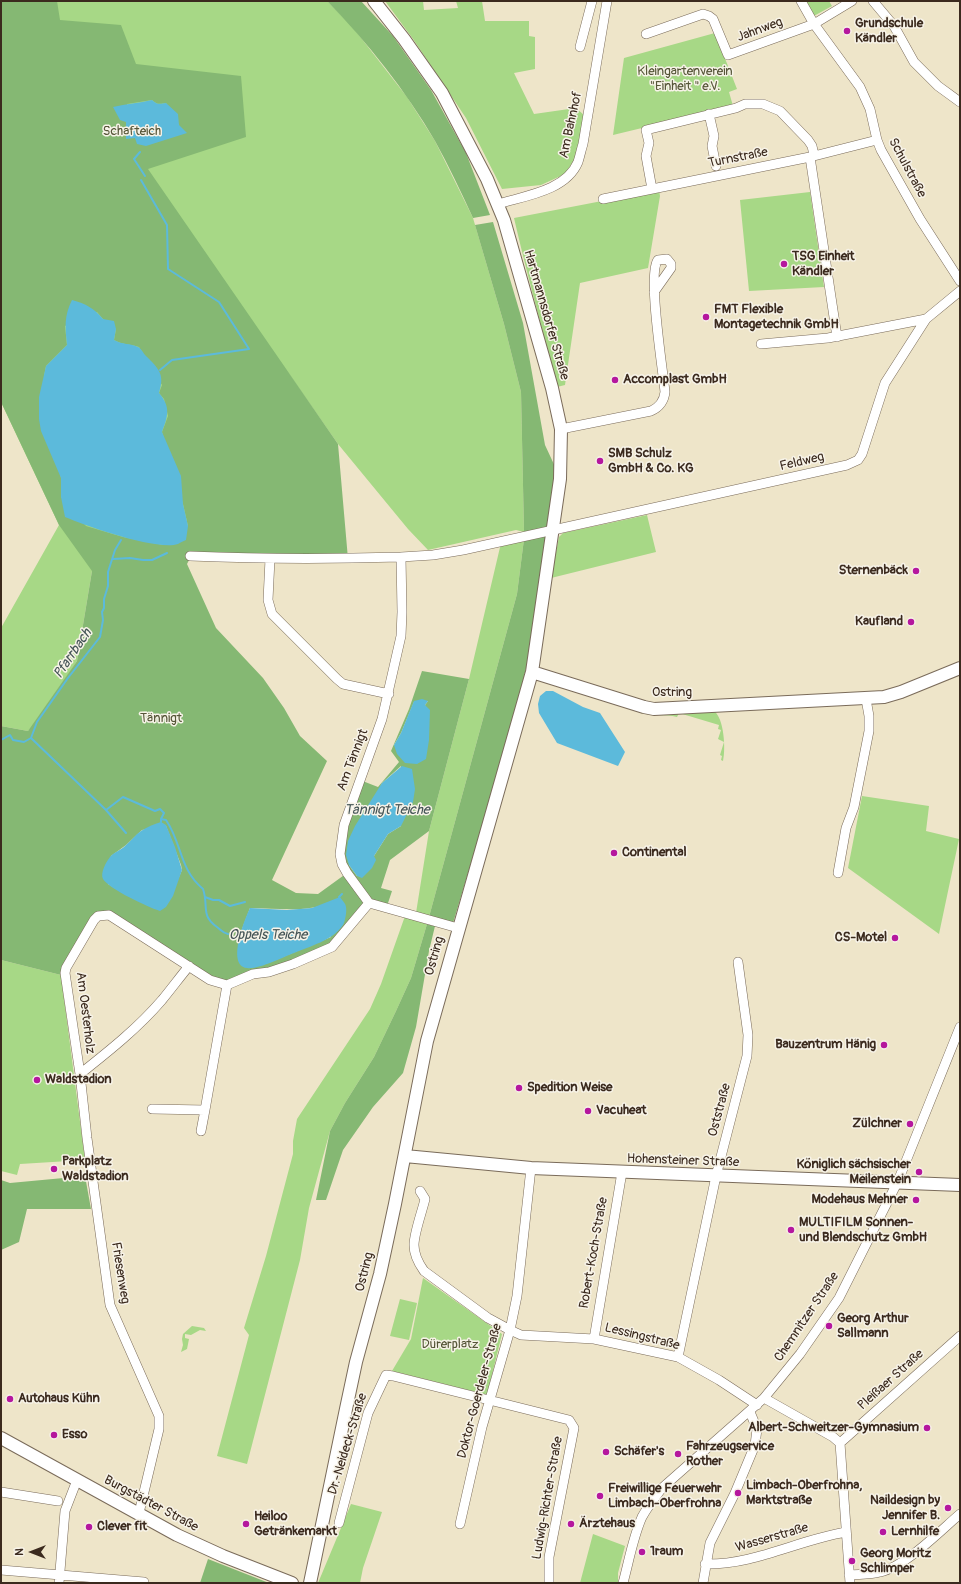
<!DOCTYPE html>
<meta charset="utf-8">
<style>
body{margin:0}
#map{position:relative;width:961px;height:1584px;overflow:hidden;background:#eee5c9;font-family:Pangolin,sans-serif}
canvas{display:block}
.frame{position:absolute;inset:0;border:2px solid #3b2a1e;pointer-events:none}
.north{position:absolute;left:12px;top:1532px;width:40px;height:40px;-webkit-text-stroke:3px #f7f3e8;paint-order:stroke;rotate:270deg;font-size:11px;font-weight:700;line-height:16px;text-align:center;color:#3b2a1e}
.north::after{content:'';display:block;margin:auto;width:14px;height:18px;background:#3b2a1e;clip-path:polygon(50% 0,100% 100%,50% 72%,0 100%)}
</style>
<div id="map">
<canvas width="961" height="1584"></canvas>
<div class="frame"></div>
<div class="north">N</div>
</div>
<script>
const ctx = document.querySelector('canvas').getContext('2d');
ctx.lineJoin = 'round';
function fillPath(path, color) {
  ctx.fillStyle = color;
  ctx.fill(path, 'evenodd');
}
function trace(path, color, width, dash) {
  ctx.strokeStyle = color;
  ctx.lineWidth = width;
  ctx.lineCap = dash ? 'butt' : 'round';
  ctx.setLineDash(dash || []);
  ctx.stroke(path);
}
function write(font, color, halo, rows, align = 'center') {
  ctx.font = font + ' Pangolin,sans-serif';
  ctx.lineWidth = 3;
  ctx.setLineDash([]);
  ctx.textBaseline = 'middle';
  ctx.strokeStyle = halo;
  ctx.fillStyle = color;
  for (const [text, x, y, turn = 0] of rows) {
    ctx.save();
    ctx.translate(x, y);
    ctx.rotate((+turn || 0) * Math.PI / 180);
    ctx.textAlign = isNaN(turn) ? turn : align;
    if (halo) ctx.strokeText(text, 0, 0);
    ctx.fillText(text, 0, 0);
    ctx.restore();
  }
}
fillPath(new Path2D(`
 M50,1H327L351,25L407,97L435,141L473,218L504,324L521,392L524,532L516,530L428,550L408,529L338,444L289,374L199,551L92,571L77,661L37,722L28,731L1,726V628L59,525L1,402Z
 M385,1H423L424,10L458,8L456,1H482L485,21H529V36L535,37V69L514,73L534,114L576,108L584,115L576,157L565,174L541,185L502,189L466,118L413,39Z
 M803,1H829L832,6L812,17Z
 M715,33L737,89L729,92L733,106L613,135L624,58Z
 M659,190L660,196L648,268L580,283L565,385L557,387C543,331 527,275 514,218Z
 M810,192L824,287L749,291L740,200Z
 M647,515L656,552L551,578L559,537L563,533Z
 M524,539L517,594L429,917L416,913L429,831L469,679L501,543Z
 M641,711H714C724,718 726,749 723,761L721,760L722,756L720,755L724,742L718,739L721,730L718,729L719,725L679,713L677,717C665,714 653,716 641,713Z
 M862,796L929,806L926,831L959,839L939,934L848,868Z
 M405,916L427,924L411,978L396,1011L374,1057L345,1103L330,1131L309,1208L300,1260L247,1464L217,1456L249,1335L244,1328L266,1256L293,1154V1141L297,1119L370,1009L381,984Z
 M1,960L61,975L85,1160L20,1164L17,1175L1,1171Z
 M423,1278L502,1334L487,1395L392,1371L411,1339Z
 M400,1299L417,1303L409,1340L390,1336Z
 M192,1326L204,1328L206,1331L200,1330L191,1335L185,1334V1338L189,1339L187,1349L181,1352L183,1345L182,1339L183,1334Z
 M351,1504L382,1512L363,1568L360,1583H318Z
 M593,1534L625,1546L618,1573V1583H580Z`), '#a7d886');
fillPath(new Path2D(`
 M1,1H57L60,20L121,25L136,64L241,76L246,137L148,169L338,444L348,559L191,556L187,564L216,628L263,678L284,708L300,736L327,761L272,880L296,893L318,894L347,873L340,854L360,780L378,787L399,762L391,751L409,709L422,671L469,679L429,831L390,860L381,888L392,891L387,906L369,903L332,947L227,985L103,915L61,975L1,960V726L28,731L77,661L92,571L59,525L1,402ZM152,100C157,105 160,104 166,103L179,125L126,138L127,104ZM97,312L103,319L116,329L114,340C122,345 130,344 139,347L162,385L159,393L164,399L168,416L162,432L183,504L188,526L163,545L123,537L86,526L61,497V478L44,376L46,366L67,345L65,326ZM428,701L425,705L429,725V740L394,745L401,733L414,702ZM401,766V826L388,834L374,856L357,876L349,865L382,783ZM166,826L181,865L182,870L179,877L118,890L108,884L111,856L126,845L142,830ZM321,906L331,937L268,963L248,968L238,952L239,937L250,908C274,908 298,912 321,906Z
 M327,1H361L393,36L431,90L466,153L490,215L473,218C461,192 449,166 435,141C406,91 368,43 327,1Z
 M493,222L523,323L545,445L558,473L548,527L524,532L521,392L504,324L475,225Z
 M546,536L532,642L515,716L453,923L429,917L517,594L524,539Z
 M427,924L435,926L429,951L416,1027L403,1073L373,1107L343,1150L326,1200H316L330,1131L345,1103L374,1057L396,1011L411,978Z
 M85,1176L91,1209H27L19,1242L1,1250V1180L10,1183Z
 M208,1559L269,1583H200Z`), '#85b873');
fillPath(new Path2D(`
 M152,100C157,105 160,104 166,103L178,114L179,125L187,133L146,146L137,144L135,138L126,139V122L120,120L113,107C126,104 139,103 152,100Z
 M72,300C86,304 94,308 103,319L114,321L116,329L114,340C123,345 130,343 138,347C141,348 143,353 146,356C159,369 165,374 159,393C171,407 168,416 162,432L181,476L183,504L188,526L186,540C183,541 180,543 178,544C157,551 86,526 65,517L61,497V478L41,431L39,419V397L46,366L67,345C65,327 64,316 72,300Z
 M546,691H553L583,707L600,713L625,752L618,766L557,743L539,713L538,704L540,696Z
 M422,699L428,701L425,705L430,710L429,740L426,759L417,764L405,763L397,754L394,745L401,733L414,701Z
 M402,766L412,769L415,789L413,802L401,826L388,834L374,856L376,860L372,868L362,878L357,876L349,865L346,855L348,841L355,826L382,783Z
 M161,822L166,825L175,847L182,870L173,896L166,907L160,911C148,907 109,889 103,879C100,873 106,862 110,857C114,852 121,850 125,846C131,841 135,835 141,831C147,827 154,824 161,822Z
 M340,897C342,900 346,904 346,907C347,911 345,922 343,925C332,941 310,946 294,953C283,957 258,970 247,968C226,966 245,918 250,908L287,910L312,908Z`), '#5cbadb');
trace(new Path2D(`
 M140,152L134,159L145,176
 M141,180L167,225L168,269L219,302L249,349L172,360L160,370
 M113,559L130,558L143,560H152L167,553
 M31,738L106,810L126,833
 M1,740L10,735L13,740L24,742L31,738L37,722L68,678L100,637L103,620L102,612L104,608V599L108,586V572L115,550L121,540
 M106,810L123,797L155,811L160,809L164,813L161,819V822
 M161,819L166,820C182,843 179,869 203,889C209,906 200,915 217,927C221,930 223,933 228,934
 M205,897L213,900H219L230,906L245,902
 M339,897L342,894`), '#5cbadb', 2);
const minor = new Path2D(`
 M801,1L814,24L860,87L870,109L877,140L881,150L920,219L960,281
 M873,1L894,26L914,62L938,86L960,102
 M646,34L703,14L709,16L713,19L728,55L814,24L852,1
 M580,47L592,1
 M709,114L714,136L712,146L716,166
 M810,157L837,337
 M652,189L646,156L649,143L646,130L736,108L745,104H763L780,111L808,140L812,146L814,155
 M603,199L810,157L877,140
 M498,204C524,196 566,191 578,162C580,156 581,150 583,144L607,1
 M761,344L828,338L926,319
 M561,429L651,411C660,407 664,401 665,392C663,371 647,272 658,260L667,259L671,264V268L654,292
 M190,556C261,559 331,559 401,557L402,612L401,636L382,719L344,825L340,854L342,864L347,873L369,903L458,928
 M401,557L433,555L463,550L847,465L858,460L862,454L885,383L926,319L960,291
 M270,559L268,600L272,614L337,679L343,684L389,694
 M838,873L846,828L854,807L869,731V716L866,699
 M80,1074C109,1051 138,1028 162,1000C171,989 180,977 189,966
 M152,1109L205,1110L227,985
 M201,1131L205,1110
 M420,1191L425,1199C422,1212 414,1233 414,1245C414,1255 419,1264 424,1271L488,1318L510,1330L521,1335L594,1339L678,1357L719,1380L757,1405
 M594,1339L622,1172
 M678,1357L716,1176L747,1056L748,1035L738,962
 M764,1398L833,1437L840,1443L850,1583
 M840,1443L960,1336
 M1,1492L58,1501
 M139,1513L159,1429V1416L110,1305L87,1138L80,1074L65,973L66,968L94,920L98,916L109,915L210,980L227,985L253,974L269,972L293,964L332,947L369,903
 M339,1523L368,1413L386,1375L393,1376L569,1420L574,1428L549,1557V1583
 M460,1524L482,1427L510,1330L517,1296L531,1168
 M705,1564C754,1565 798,1540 846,1532
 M1,1570L144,1582
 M849,1575C859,1574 870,1575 880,1572C905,1567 940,1531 960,1514
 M59,1583L65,1511L77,1480
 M623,1583C629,1561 633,1537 642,1517C648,1506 655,1498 662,1488L764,1398L800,1354L839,1298L898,1181L960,1027
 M703,1583L710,1543L735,1493L755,1445L757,1429L750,1412`);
const major = new Path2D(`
 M532,672L644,707L654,709L884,697L901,692L960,668
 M405,1156L531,1168L960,1185
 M1,1438L177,1535L223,1556L292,1583
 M310,1583L346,1409L356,1362L380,1274L395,1204L427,1041L532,672L560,479L561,429L552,388L504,220L487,179L442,93L404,39L374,1`);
trace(minor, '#7a6b5a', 10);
trace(major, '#7a6b5a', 14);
trace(minor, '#fff', 9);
trace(major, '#fff', 12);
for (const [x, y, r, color] of [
 [847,31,4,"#b5179e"],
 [784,264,4,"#b5179e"],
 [706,317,4,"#b5179e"],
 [615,380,4,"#b5179e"],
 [600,461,4,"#b5179e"],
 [916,571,4,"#b5179e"],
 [911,622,4,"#b5179e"],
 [614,853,4,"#b5179e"],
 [895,938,4,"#b5179e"],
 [884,1045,4,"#b5179e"],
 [37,1080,4,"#b5179e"],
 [519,1088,4,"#b5179e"],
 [588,1111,4,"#b5179e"],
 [910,1124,4,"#b5179e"],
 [54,1169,4,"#b5179e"],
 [919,1172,4,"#b5179e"],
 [916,1200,4,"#b5179e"],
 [791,1230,4,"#b5179e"],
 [829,1326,4,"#b5179e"],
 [10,1399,4,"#b5179e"],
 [927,1428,4,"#b5179e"],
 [54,1435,4,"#b5179e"],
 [606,1452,4,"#b5179e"],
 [678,1454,4,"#b5179e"],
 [738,1493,4,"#b5179e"],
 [600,1496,4,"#b5179e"],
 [948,1508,4,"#b5179e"],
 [246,1524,4,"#b5179e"],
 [571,1524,4,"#b5179e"],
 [89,1527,4,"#b5179e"],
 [883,1532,4,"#b5179e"],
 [642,1552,4,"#b5179e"],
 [852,1561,4,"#b5179e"]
]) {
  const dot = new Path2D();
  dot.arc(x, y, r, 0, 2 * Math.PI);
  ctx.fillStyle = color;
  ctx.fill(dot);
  trace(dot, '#f7f3e8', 1.5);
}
write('bold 13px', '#3b2a1e', '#f7f3e8', [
 ["Grundschule",855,24],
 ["Kändler",855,39],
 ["TSG Einheit",792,257],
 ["Kändler",792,272],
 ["FMT Flexible",714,310],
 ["Montagetechnik GmbH",714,325],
 ["Accomplast GmbH",623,380],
 ["SMB Schulz",608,454],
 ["GmbH & Co. KG",608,469],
 ["Sternenbäck",908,571,"right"],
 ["Kaufland",903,622,"right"],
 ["Continental",622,853],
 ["CS-Motel",887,938,"right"],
 ["Bauzentrum Hänig",876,1045,"right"],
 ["Waldstadion",45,1080],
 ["Spedition Weise",527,1088],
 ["Vacuheat",596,1111],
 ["Zülchner",902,1124,"right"],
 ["Parkplatz",62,1162],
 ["Waldstadion",62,1177],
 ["Königlich sächsischer",911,1165,"right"],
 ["Meilenstein",911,1180,"right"],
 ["Modehaus Mehner",908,1200,"right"],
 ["MULTIFILM Sonnen-",799,1223],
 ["und Blendschutz GmbH",799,1238],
 ["Georg Arthur",837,1319],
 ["Sallmann",837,1334],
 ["Autohaus Kühn",18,1399],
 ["Albert-Schweitzer-Gymnasium",919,1428,"right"],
 ["Esso",62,1435],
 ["Fahrzeugservice",686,1447],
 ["Rother",686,1462],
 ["Schäfer's",614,1452],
 ["Limbach-Oberfrohna,",746,1486],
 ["Marktstraße",746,1501],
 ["Freiwillige Feuerwehr",608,1489],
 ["Limbach-Oberfrohna",608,1504],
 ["Naildesign by",940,1501,"right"],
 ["Jennifer B.",940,1516,"right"],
 ["Heiloo",254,1517],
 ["Getränkemarkt",254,1532],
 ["Ärztehaus",579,1524],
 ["Clever fit",97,1527],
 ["Lernhilfe",891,1532],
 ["1raum",650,1552],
 ["Georg Moritz",860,1554],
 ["Schlimper",860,1569]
], 'left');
write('13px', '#3b2a1e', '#f7f3e8', [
 ["Jahnweg",760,30,-20],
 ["Am Bahnhof",571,125,-78],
 ["Turnstraße",738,158,-11],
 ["Schulstraße",907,168,62],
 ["Hartmannsdorfer Straße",546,315,74],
 ["Feldweg",802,462,-13],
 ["Ostring",672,693],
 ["Am Tännigt",353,760,-69],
 ["Ostring",435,956,-74],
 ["Am Oesterholz",85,1013,83],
 ["Oststraße",720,1110,-75],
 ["Hohensteiner Straße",683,1161,2],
 ["Robert-Koch-Straße",594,1253,-80],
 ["Ostring",365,1272,-76],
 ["Friesenweg",120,1273,81],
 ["Chemnitzer Straße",807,1317,-56],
 ["Lessingstraße",642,1337,14],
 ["Pleißaer Straße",891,1380,-42],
 ["Doktor-Goerdeler-Straße",480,1391,-75],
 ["Dr.-Neideck-Straße",348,1444,-73],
 ["Ludwig-Richter-Straße",548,1498,-80],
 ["Burgstädter Straße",151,1504,28],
 ["Wasserstraße",772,1538,-16]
]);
write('13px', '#565638', '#f7f3e8', [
 ["Kleingartenverein",685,72],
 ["\"Einheit \" e.V.",685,87],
 ["Schafteich",132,132],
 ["Tännigt",161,719],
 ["Dürerplatz",450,1345]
]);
write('italic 14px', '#455557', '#f7f3e8', [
 ["Pfarrbach",73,654,-56],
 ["Tännigt Teiche",387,810],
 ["Oppels Teiche",268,935]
]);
</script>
